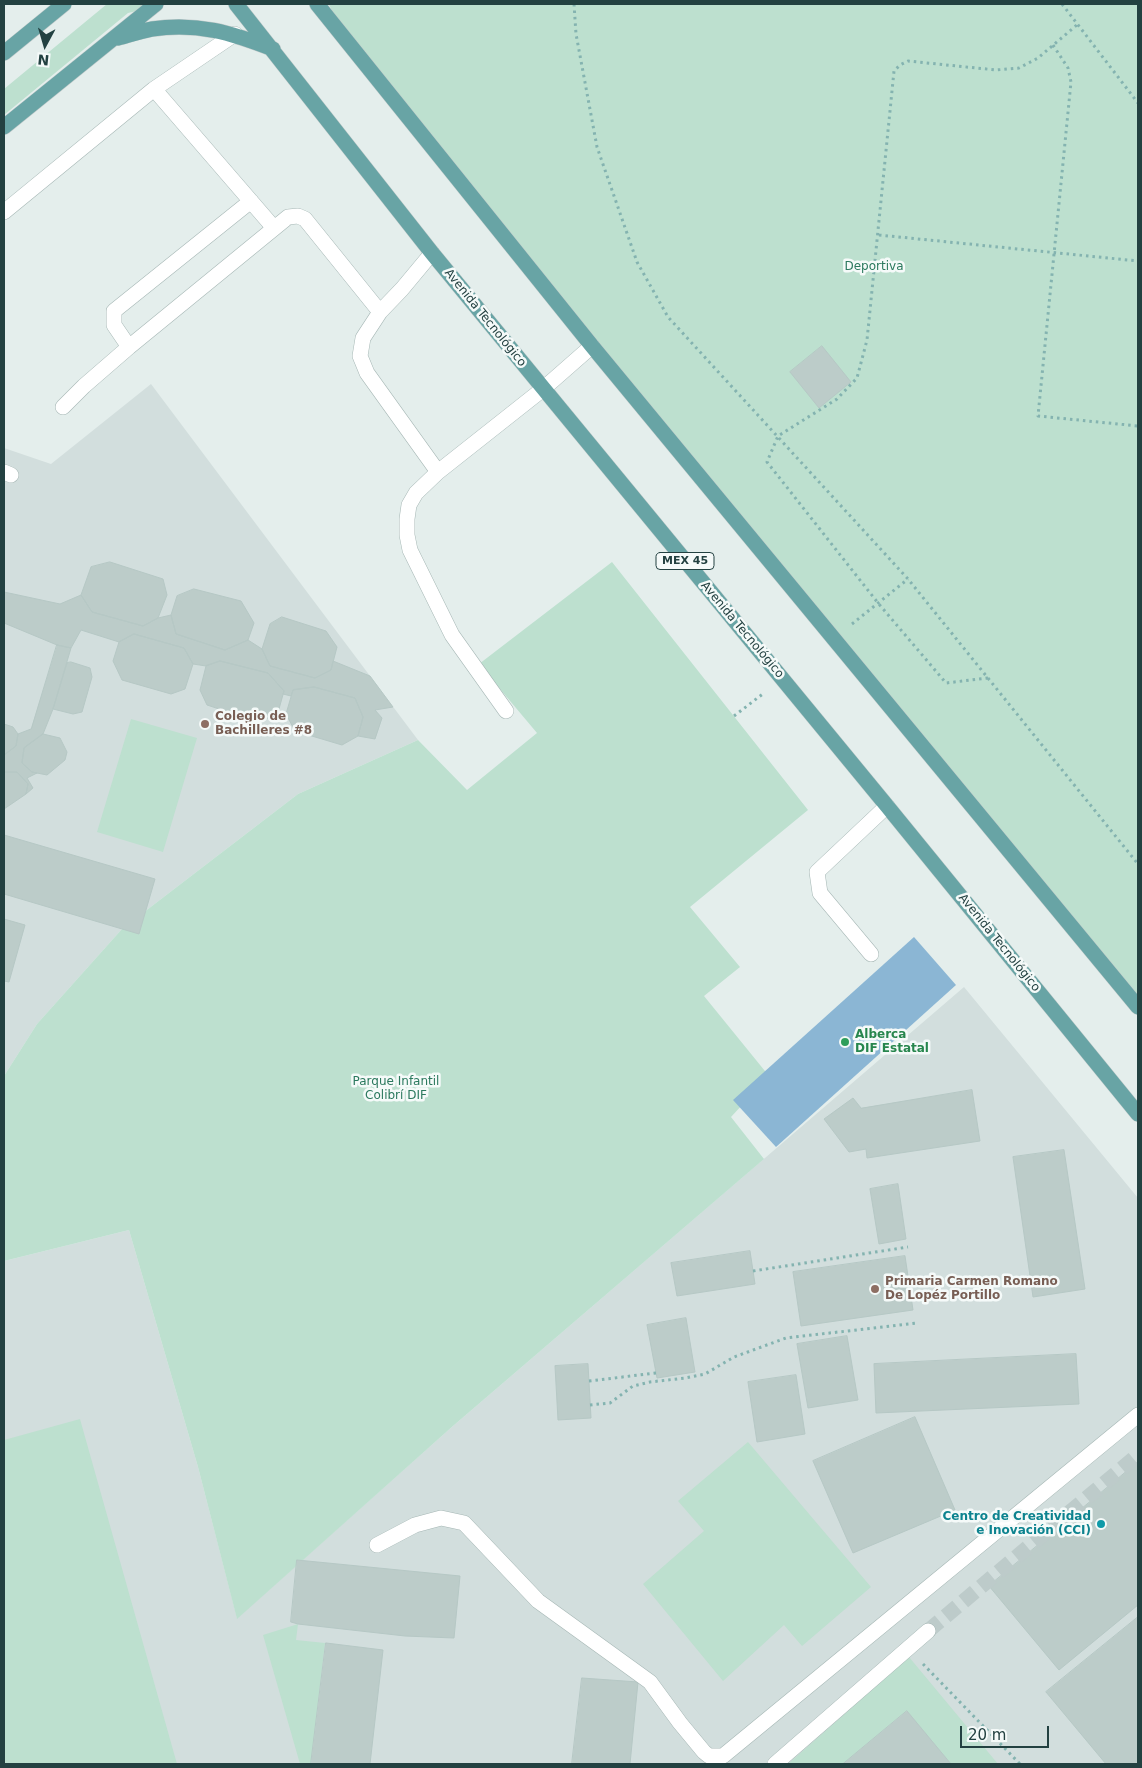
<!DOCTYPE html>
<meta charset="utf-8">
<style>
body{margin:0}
#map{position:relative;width:1142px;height:1768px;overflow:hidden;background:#e4eeec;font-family:"DejaVu Sans",sans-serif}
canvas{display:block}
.frame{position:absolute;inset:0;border:5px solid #234141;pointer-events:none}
.north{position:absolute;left:20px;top:20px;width:50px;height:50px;-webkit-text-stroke:4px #f5faf9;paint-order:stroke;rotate:186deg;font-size:14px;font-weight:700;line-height:20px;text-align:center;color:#234141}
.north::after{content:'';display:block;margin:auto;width:18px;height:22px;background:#234141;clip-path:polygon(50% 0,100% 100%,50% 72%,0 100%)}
.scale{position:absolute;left:960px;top:1726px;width:89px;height:22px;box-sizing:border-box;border:2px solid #234141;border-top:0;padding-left:6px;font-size:15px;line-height:18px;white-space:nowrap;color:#234141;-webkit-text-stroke:4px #f5faf9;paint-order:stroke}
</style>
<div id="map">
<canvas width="1142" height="1768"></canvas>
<div class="frame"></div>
<div class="north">N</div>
<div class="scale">20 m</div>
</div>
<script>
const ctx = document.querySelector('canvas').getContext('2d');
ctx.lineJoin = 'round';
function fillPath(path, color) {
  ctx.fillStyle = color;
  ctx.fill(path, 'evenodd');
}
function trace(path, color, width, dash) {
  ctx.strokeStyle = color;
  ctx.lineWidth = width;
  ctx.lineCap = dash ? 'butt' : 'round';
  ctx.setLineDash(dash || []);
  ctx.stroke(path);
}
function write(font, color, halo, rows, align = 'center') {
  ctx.font = font + ' "DejaVu Sans",sans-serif';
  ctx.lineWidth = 5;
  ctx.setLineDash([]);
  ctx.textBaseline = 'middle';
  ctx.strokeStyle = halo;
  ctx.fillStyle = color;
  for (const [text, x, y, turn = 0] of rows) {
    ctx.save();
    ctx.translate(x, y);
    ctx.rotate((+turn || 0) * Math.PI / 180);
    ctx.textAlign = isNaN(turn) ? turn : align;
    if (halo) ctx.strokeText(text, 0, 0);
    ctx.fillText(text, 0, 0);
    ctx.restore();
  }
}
fillPath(new Path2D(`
 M151,384L418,740L298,794L122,929L37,1024L4,1076V448L51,464Z
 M964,987L1138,1198V1764H4V1261L129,1230L198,1467L237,1618L453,1426Z`), '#d2dedd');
fillPath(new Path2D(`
 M107,4H149L141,10L128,13L4,115V89Z
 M329,4H1138V1006L340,32Z
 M612,562L808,810L690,907L740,967L704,996L769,1076L731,1117L764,1159L453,1426L237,1619L198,1467L129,1230L4,1261V1076L37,1024L122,929L298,794L418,740L467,790L537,733L479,664Z
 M131,719L197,738L163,852L97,832Z
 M80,1419L177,1764H4V1440Z
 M748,1442L871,1587L802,1646L784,1625L723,1681L643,1584L704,1531L678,1501Z
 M298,1624L296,1640L325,1643L311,1764H300L263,1635Z
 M909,1657L998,1764H951L907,1711L843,1764H788Z`), '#bde0cf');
fillPath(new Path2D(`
 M914,937L956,985L776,1147L733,1100Z`), '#8bb6d4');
const building = new Path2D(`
 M822,346L851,382L819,408L790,372Z
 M110,562L163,579L167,595L158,618L143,626L92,612L81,595L91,567Z
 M194,589L241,601L254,623L248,640L225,650L176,634L171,615L177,596Z
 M4,592L60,604L81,595L92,612L143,626L158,618L171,615L176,634L225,650L248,640L262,649L270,666L315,678L331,670L333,661L370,676L393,707L375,710L382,718L375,739L358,736L363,717L355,698L314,687L293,690L291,696L283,694L284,691L268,673L220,661L206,666L193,664L184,648L134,634L119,642L81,630L71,648L57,645L4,623Z
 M282,617L326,631L337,647L331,670L315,678L270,666L262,649L270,624Z
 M134,634L184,648L193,664L185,689L171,694L122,680L113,661L119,642Z
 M57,645L71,648L53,709L43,734L24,748L22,763L32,772L37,773L27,778L33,788L26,794L28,784L17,772H4V755L16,746L18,734L31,729Z
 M220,661L268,673L284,691L277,716L256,721L207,705L200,690L206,666Z
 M71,662L90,668L92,677L82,712L73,714L53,709L67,663Z
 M314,687L355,698L363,717L358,736L342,745L295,731L286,714L293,690Z
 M4,724L13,727L18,734L16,746L4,755Z
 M43,734L60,738L67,752L65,760L47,775L32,772L22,763L24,748Z
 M4,772H17L28,784L26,794L4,809Z
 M4,835L155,879L139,934L4,894Z
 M4,919L25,925L9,982L4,981Z
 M972,1090L980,1141L867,1158L866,1149L849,1152L824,1119L853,1098L861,1108Z
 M1064,1150L1085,1289L1033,1297L1013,1157Z
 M898,1184L906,1239L879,1244L870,1189Z
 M750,1251L755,1284L677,1296L671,1263Z
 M905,1256L913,1310L801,1326L793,1272Z
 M686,1318L695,1372L657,1378L647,1325Z
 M847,1336L858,1400L808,1408L797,1344Z
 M1076,1354L1079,1404L876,1413L874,1364Z
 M588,1364L591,1418L558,1420L555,1366Z
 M796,1375L805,1434L757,1442L748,1382Z
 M915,1417L955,1510L853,1553L813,1461Z
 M1138,1462V1605L1059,1670L989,1586Z
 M297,1560L460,1576L454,1638L405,1636L298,1624L291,1622Z
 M1138,1617V1764H1106L1046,1692Z
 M326,1643L383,1650L370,1764H311Z
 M582,1678L638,1682L630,1764H572Z
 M907,1711L951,1764H843Z`);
fillPath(building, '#bcccc9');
trace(building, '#b6c8c5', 1);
trace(new Path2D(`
 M928,1631L1138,1455`), '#bdcbca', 15, [15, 8]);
const minor = new Path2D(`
 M154,89L274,228
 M4,212L154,89L235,34
 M432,253L402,289L380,312L363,338L360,356L367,373L438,472
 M129,347L114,325V311L251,201
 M63,407L84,386L129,347L288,217L298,216L305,219L380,312
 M4,472L11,475
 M506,711L452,635L410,550L407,535V519L409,505L416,493L438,472L543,389L592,346
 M871,954L820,893L817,872L887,806
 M377,1545L415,1525L441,1518L464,1523L538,1601L650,1682L680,1723L704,1752L709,1756H723L1138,1415
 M775,1764L928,1631`);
const major = new Path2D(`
 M236,4L432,253L887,806L1138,1114
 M317,4L592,346L1138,1007
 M118,38C129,35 141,31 152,29C197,22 232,33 273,49
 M4,53L64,4
 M4,127L156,4`);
trace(minor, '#a6b7b5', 16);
trace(major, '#c1caca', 16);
trace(new Path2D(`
 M574,4L576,34L597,147L637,262L668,317L908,579L1138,864
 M1062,4L1138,103
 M1053,45L1068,68L1071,82L1038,416L1138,426
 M879,235L1138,261
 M852,624L908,579
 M988,678L946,683L878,603L767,462L778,436L837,399L857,378L867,340L894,71L900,65L908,61L996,70L1019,68L1038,58L1078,24
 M734,716L764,693
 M753,1271L908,1247
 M589,1381L656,1373
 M590,1405L610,1403L633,1386L650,1382L685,1378L705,1374L734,1357L786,1338L917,1323
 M923,1664L1020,1764`), '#84b3b0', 3, [2.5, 4]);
trace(minor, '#fff', 15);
trace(major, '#68a4a5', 15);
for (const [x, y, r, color] of [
 [205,724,5,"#8d6e63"],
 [845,1042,5,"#2e9e5b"],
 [875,1289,5,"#8d6e63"],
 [1101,1524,5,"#0f9aa8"]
]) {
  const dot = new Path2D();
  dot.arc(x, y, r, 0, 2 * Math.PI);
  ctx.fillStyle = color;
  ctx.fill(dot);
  trace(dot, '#f5faf9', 2);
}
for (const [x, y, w] of [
 [685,561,58]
]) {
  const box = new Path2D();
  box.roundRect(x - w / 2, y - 8.5, w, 17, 4);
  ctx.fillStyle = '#f5faf9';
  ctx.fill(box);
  trace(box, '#234141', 1);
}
write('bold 11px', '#234141', null, [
 ["MEX 45",685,561]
]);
write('12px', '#2b795e', '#f5faf9', [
 ["Deportiva",874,267],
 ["Parque Infantil",396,1082],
 ["Colibrí DIF",396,1096]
]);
write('12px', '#234141', '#f5faf9', [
 ["Avenida Tecnológico",485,318,51],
 ["Avenida Tecnológico",742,630,50],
 ["Avenida Tecnológico",999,943,51]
]);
write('bold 12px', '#785e54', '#f5faf9', [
 ["Colegio de",215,717],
 ["Bachilleres #8",215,731],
 ["Primaria Carmen Romano",885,1282],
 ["De Lopéz Portillo",885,1296]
], 'left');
write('bold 12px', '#27864d', '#f5faf9', [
 ["Alberca",855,1035],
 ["DIF Estatal",855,1049]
], 'left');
write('bold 12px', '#0d838f', '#f5faf9', [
 ["Centro de Creatividad",1091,1517],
 ["e Inovación (CCI)",1091,1531]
], 'right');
</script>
